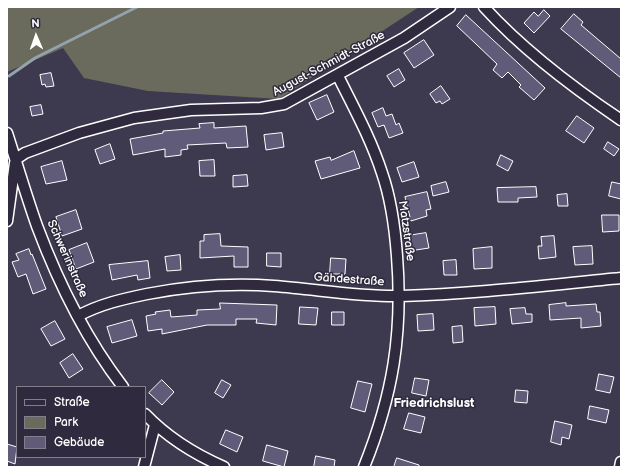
<!DOCTYPE html>
<meta charset="utf-8">
<style>
body{margin:0}
#map{position:relative;width:628px;height:474px;overflow:hidden;background:#3d394f;font-family:"Balsamiq Sans",sans-serif}
canvas{display:block}
.frame{position:absolute;inset:0;border:8px solid #fff;pointer-events:none}
.legend{position:absolute;left:16px;top:386px;width:130px;height:72px;box-sizing:border-box;background:#2f2a3d;border:1px solid #827f8b;margin:0;padding:5px 7px;list-style:none;font-size:12px;color:#fff}
.legend li{display:flex;align-items:center;gap:8px;height:20px}
.legend b{width:20px;border:1px solid #827f8b}
.north{position:absolute;left:16px;top:16px;width:40px;height:40px;-webkit-text-stroke:3px #2f2a3d;paint-order:stroke;rotate:358deg;font-size:11px;font-weight:700;line-height:16px;text-align:center;color:#fff}
.north::after{content:'';display:block;margin:auto;width:14px;height:18px;background:#fff;clip-path:polygon(50% 0,100% 100%,50% 72%,0 100%)}
</style>
<div id="map">
<canvas width="628" height="474"></canvas>
<div class="frame"></div>
<ul class="legend">
<li><b style="height:5px;background:#2f2a3d"></b>Straße</li>
<li><b style="height:11px;background:#6a6b5c"></b>Park</li>
<li><b style="height:11px;background:#5f5b78"></b>Gebäude</li>
</ul>
<div class="north">N</div>
</div>
<script>
const ctx = document.querySelector('canvas').getContext('2d');
ctx.lineJoin = 'round';
function fillPath(path, color) {
  ctx.fillStyle = color;
  ctx.fill(path, 'evenodd');
}
function trace(path, color, width, dash) {
  ctx.strokeStyle = color;
  ctx.lineWidth = width;
  ctx.lineCap = dash ? 'butt' : 'round';
  ctx.setLineDash(dash || []);
  ctx.stroke(path);
}
function write(font, color, halo, rows, align = 'center') {
  ctx.font = font + ' "Balsamiq Sans",sans-serif';
  ctx.lineWidth = 3;
  ctx.setLineDash([]);
  ctx.textBaseline = 'middle';
  ctx.strokeStyle = halo;
  ctx.fillStyle = color;
  for (const [text, x, y, turn = 0] of rows) {
    ctx.save();
    ctx.translate(x, y);
    ctx.rotate((+turn || 0) * Math.PI / 180);
    ctx.textAlign = isNaN(turn) ? turn : align;
    if (halo) ctx.strokeText(text, 0, 0);
    ctx.fillText(text, 0, 0);
    ctx.restore();
  }
}
fillPath(new Path2D(`
 M7,7H419L279,99L148,91L84,78L63,48L7,72Z`), '#6a6b5c');
trace(new Path2D(`
 M9,76L35,58L137,7`), '#94a2ad', 3);
const building = new Path2D(`
 M544,10L550,16L534,33L524,23L534,12L538,16Z
 M574,14L583,22L581,25L621,59V78L561,29Z
 M466,15L545,88L534,100L519,87L521,85L508,72L502,78L493,70L497,64L457,26Z
 M424,40L434,55L414,68L404,53Z
 M399,69L405,80L394,87L387,76Z
 M51,73L54,86L46,87L45,84L42,85L40,75Z
 M441,86L450,99L442,104L440,101L436,103L430,94Z
 M327,95L334,112L317,120L309,103Z
 M41,105L43,114L32,116L30,107Z
 M383,108L386,116L392,114L396,125L399,123L403,133L389,138L384,125L378,127L372,113Z
 M577,116L594,128L584,143L566,131Z
 M214,123V128L246,126L248,147L227,148L226,143L187,145L188,149L181,150V155L165,157V149L133,155L130,139L163,133V131L200,128L199,124Z
 M282,133L284,147L266,150L264,135Z
 M608,142L619,149L614,156L604,149Z
 M110,144L115,159L100,164L95,150Z
 M354,151L360,168L321,179L315,161L330,157L331,160Z
 M501,155L513,161L508,171L497,165Z
 M214,160L215,176H200L199,161Z
 M62,161L67,180L46,184L41,167Z
 M414,162L419,177L402,182L397,168Z
 M247,175L248,186L233,187V176Z
 M446,182L449,192L433,196L431,186Z
 M612,182L621,184V199L609,196Z
 M536,187L537,197L518,198V202H498L497,188Z
 M427,192L431,209L426,210L427,216L411,221L405,197Z
 M567,194L568,206H558L557,195Z
 M76,210L82,229L62,236L56,217Z
 M602,215H619V231L603,232Z
 M426,233L429,248L409,251L407,236Z
 M220,234L221,246L248,247V267H234V256L200,258V241H204V235Z
 M554,236L556,257L539,259L538,246H542L541,237Z
 M87,243L94,262L76,269L69,250Z
 M592,246L593,264L575,265L573,247Z
 M492,247V268L474,269L473,249Z
 M29,249L31,255L32,254L46,289L33,294L26,274L18,277L12,262L19,260L16,254Z
 M267,253H281V267L267,266Z
 M180,255L181,270L167,271L165,257Z
 M331,258L346,259L345,274H330Z
 M456,260L457,275H444L443,261Z
 M148,261L150,278L138,280L137,275L112,280L109,265Z
 M220,303L277,305L276,325L256,323L257,319H236V325H207L162,334V329L148,331L146,316L156,314L155,312L170,310L171,317L197,315V310L220,309Z
 M566,303V306L596,304L597,312H600L601,326L581,328V318L550,320L549,305Z
 M300,307L318,308L316,325L299,324Z
 M495,307L496,324L475,326L474,308Z
 M525,308L526,314H532V322L512,324L510,309Z
 M332,312H344V325H332Z
 M433,314L434,330L418,331L417,315Z
 M132,320L137,336L112,343L107,327Z
 M55,321L65,339L51,346L41,329Z
 M462,326L463,342L453,343L452,327Z
 M73,354L83,369L69,378L60,363Z
 M599,374L614,377L610,393L596,390Z
 M415,378L429,380L426,396L412,393Z
 M162,380L174,392L162,405L149,393Z
 M222,380L231,385L223,398L215,393Z
 M358,381L372,384L365,412L351,408Z
 M516,390L528,391L527,403L515,402Z
 M590,406L609,410L606,423L588,419Z
 M409,413L425,417L421,433L404,429Z
 M555,421L572,425L569,439L562,437L561,445L551,442Z
 M226,430L243,437L237,452L220,444Z
 M7,444L17,447L15,464L7,461Z
 M267,445L288,451L284,467L263,461Z
 M316,456L335,460L334,467H314Z
 M397,458L419,465V467H394Z`);
fillPath(building, '#5f5b78');
trace(building, '#fff', 1);
const street = new Path2D(`
 M484,7C524,51 572,87 621,120
 M338,76C354,108 371,139 382,173C391,199 395,229 397,256C403,333 393,395 364,467
 M7,133C17,164 26,195 37,226C58,282 86,339 123,387
 M16,159L25,153L79,133L134,118L191,110L261,108L284,104L404,38L450,7
 M7,221L15,163
 M78,316C100,304 123,299 147,294C189,286 232,283 274,286C316,289 358,297 401,296C474,294 548,285 621,278
 M145,414C168,438 194,454 224,467
 M144,467L155,425
 M620,467L621,462`);
trace(street, '#fff', 13);
trace(street, '#2f2a3d', 10);
write('12px', '#fff', '#2f2a3d', [
 ["August-Schmidt-Straße",329,64,-28],
 ["Matzstraße",406,231,82],
 ["Schwerinstraße",67,259,66],
 ["Gähdestraße",349,280,4]
]);
write('bold 13px', '#fff', '#2f2a3d', [
 ["Friedrichslust",434,404]
]);
</script>
